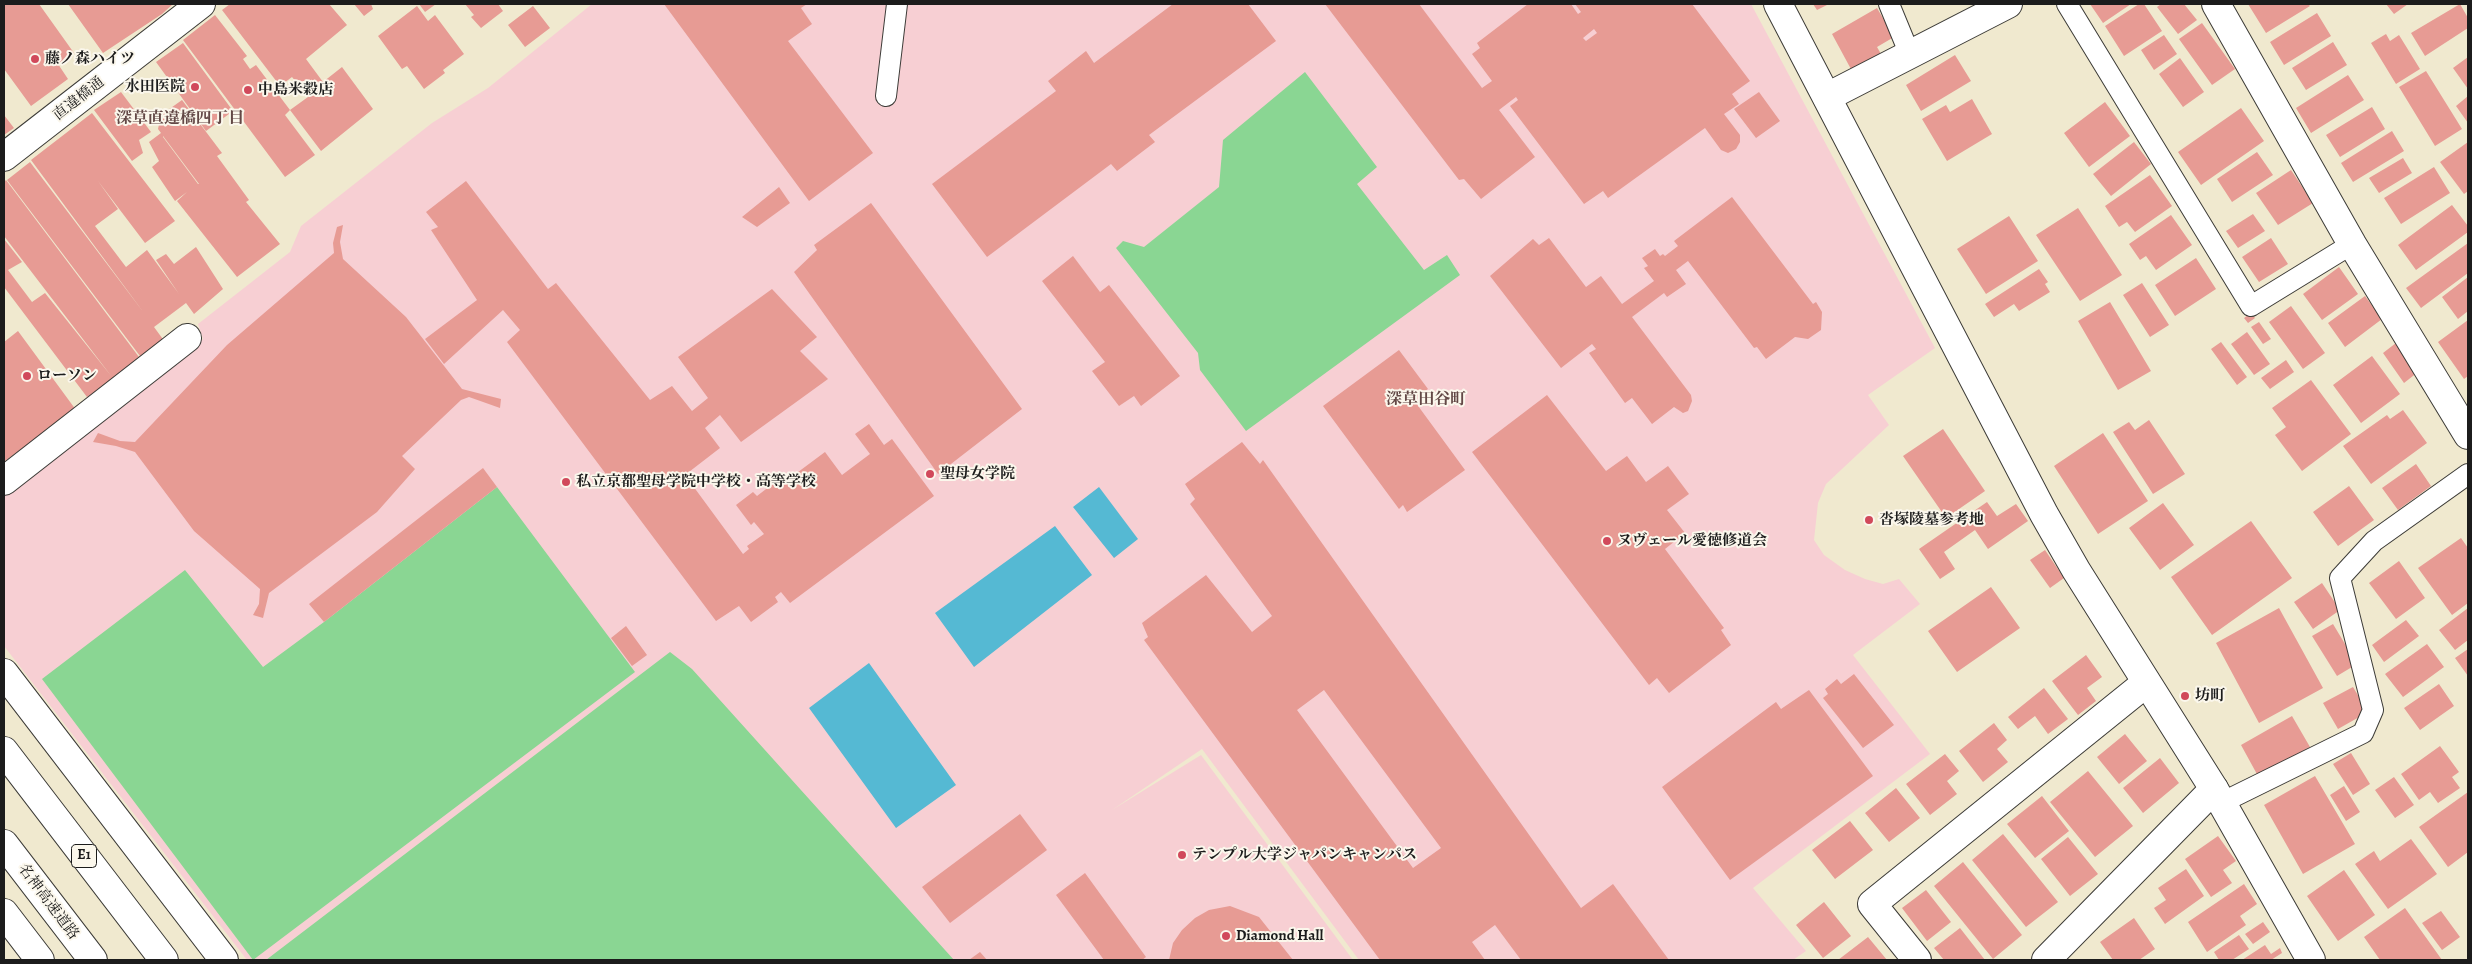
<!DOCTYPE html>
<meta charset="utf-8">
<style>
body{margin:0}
#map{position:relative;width:2472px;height:964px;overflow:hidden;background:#f0e9cf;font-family:Alegreya,serif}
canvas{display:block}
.frame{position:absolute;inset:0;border:5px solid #1c1c1c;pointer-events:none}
</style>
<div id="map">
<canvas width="2472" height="964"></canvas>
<div class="frame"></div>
</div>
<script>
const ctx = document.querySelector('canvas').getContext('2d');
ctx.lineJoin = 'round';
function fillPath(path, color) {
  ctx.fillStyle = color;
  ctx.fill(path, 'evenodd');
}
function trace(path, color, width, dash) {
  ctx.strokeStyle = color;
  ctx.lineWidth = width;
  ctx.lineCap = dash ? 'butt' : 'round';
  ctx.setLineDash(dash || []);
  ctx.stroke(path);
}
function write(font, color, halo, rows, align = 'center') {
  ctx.font = font + ' Alegreya,"Noto Serif JP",serif';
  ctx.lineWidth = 4;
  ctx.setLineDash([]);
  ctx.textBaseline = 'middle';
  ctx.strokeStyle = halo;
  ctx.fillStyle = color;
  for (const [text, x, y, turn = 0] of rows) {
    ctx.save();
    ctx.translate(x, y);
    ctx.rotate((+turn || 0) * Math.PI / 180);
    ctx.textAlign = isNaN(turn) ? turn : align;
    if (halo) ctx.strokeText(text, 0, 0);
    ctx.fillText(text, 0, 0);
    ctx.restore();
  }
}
fillPath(new Path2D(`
 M592,4H1751L1935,348L1868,395L1889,425L1826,484L1818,503L1814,540L1824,555L1845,570L1865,579L1883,584L1899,579L1920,604L1853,655L1930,754L1753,888L1806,951L1793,960H1359L1202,749L1112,810L1201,755L1353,960H247L4,646V490L203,339L198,324L290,252L301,226L432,123L488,88Z`), '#f7cfd3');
fillPath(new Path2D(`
 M1305,72L1377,167L1357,184L1424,270L1447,255L1460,275L1246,431L1200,370L1198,353L1116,248L1123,241L1144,247L1219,187L1223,140Z
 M497,487L635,672L253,960L42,679L185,570L263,667L324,622Z
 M670,652L692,669L954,960H266Z`), '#8ad693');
fillPath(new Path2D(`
 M1099,487L1138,539L1114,558L1073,507Z
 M1055,526L1092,575L974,667L935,613Z
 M869,663L956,785L896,828L809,708Z`), '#55b9d3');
fillPath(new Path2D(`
 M4,4H39L74,53L58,64L68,79L31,106L4,69Z
 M68,4H173L162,14L103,53Z
 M230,4H329L347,25L306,59L323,82L342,67L373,109L321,151L290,110L308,97L292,77L280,86L222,10Z
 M354,4H371L373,9L364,16Z
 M419,4H436L425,12Z
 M465,4H498L503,11L481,28L471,17L474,15Z
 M664,4H807L801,8L812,24L788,41L873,153L809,201Z
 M1173,4H1248L1276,41L1149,135L1155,142L1117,171L1111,164L987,257L932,184L1056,91L1048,81L1086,51L1094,63Z
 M1325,4H1419L1482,88L1492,81L1472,54L1480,48L1477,43L1528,4H1571L1578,14L1581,12L1575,4H1692L1750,81L1732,94L1739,104L1724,114L1740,135V142L1736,149L1728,153L1721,150L1705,128L1608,198L1603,191L1584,204L1510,106L1518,100L1516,97L1499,110L1535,157L1481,199L1464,179L1459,180ZM1594,29L1597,33L1586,41L1583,38Z
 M1813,4H1829L1817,10Z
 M2090,4H2131L2103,23Z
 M2139,4H2144L2162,31L2124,56L2105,26Z
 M2161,4H2184L2197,20L2178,34L2157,7Z
 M2248,4H2308L2310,6L2266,33Z
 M2386,4H2408L2394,14Z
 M2460,4L2468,18V28L2425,56L2411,33Z
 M417,6L428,21L435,15L464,54L443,70L445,73L424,89L407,66L402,69L378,36Z
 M533,6L550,28L525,47L508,25Z
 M1877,8L1894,37L1877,47L1881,54L1852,71L1832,34Z
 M2317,13L2331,36L2284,65L2270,42Z
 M215,15L247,56L243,59L250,69L256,65L290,110L285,115L315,155L285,177L183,40Z
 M2202,23L2235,69L2212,85L2179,39Z
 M2386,34L2390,41L2399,35L2420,69L2396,84L2371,43Z
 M2164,35L2177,54L2154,70L2141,50Z
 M2333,42L2347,65L2306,90L2292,68Z
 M183,43L233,111L206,131L156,62Z
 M1955,55L1971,81L1921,111L1906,85Z
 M2468,57V89L2453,68Z
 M2180,58L2204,92L2183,107L2159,74Z
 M2426,71L2462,129L2435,146L2399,87Z
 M2348,75L2364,100L2311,133L2296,108Z
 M121,92L151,132L139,140L143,153L132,161L94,110Z
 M1759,92L1780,121L1756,138L1734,109Z
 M2468,96V123L2456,106Z
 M1972,99L1992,134L1947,161L1922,119L1946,105L1950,112Z
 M182,100L222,153L217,156L249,200L246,202L280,244L237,277L177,201L187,192L175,201L152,167L159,161L149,142L161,133L158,129L161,115ZM163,136L199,184H198L163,137Z
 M2105,102L2130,136L2089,167L2064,133Z
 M2372,107L2385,129L2340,157L2326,135Z
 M2241,108L2264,141L2201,185L2178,152Z
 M92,113L175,221L145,243L98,181L118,209L95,226L126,267L147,250L179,294L156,260L166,254L174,264L196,247L223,289L194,314L186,303L154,327L165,342L143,360L7,180L30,162L144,313L31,160Z
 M4,115L14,128L4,135Z
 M2392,131L2404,151L2353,182L2341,163Z
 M2134,142L2151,164L2111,196L2093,174Z
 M2468,142V191L2464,194L2440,162Z
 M2257,152L2273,175L2232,202L2217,179Z
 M2403,158L2412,173L2379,193L2369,178Z
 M2434,167L2450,193L2401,224L2384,198Z
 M2291,170L2313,203L2278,225L2256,193Z
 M2150,175L2172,206L2135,232L2127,222L2119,227L2105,206Z
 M6,180L142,361L87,397L4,287V239L22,262L8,270L32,302L45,293L112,377L4,236V182Z
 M466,181L548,289L556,283L650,400L672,386L692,411L708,398L678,357L772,289L817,337L800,351L828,379L741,442L720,415L705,428L720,448L685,475L743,554L749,549L747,546L764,534L754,522L751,525L736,505L753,492L757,496L783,476L786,481L825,452L842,475L870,454L855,434L869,424L884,445L892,439L934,496L790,603L781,592L775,597L778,602L751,622L739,606L716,621L507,342L520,330L503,310L444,364L425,339L477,300L431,230L438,227L426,212Z
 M779,187L790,203L757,227L742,217Z
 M1732,197L1813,304L1816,302L1822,312L1821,330L1808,339L1795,337L1766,359L1757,347L1754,348L1688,261L1676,270L1686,284L1667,297L1664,293L1632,317L1691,395L1692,401L1688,411L1683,413L1674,407L1652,424L1632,398L1625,403L1589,353L1596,349L1592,344L1561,368L1490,276L1533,239L1539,245L1549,238L1586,287L1601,276L1622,304L1654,281L1644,268L1648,266L1642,258L1655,249L1660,256L1663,254L1665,256L1678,246L1674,241Z
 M871,203L1022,409L938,474L794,272L817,250L814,245Z
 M2452,205L2468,226V232L2416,270L2398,245Z
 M2078,208L2122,275L2080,301L2036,235Z
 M2253,214L2265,231L2238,248L2226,231Z
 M2171,215L2192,245L2156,270L2146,256L2140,260L2129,244Z
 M2009,216L2038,261L1986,294L1957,249Z
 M343,225L340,242L343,259L406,317L462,389L501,399L500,408L469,397L461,400L402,456L415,469L377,512L269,593L263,618L253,615L259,604L260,589L194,531L135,452L116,446L93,442L98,433L120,441L135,442L227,345L334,253L333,243L337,227Z
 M2271,238L2288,264L2259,282L2242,257Z
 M2468,243V273L2421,308L2406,288Z
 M1073,256L1100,292L1109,285L1180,376L1141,406L1134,396L1119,406L1092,371L1105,362L1042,281Z
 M2196,258L2216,289L2175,316L2155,285Z
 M2339,267L2358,294L2322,320L2303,294Z
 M2039,269L2048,282L2045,284L2050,292L2019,311L2014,304L1994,317L1985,304Z
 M2468,277V311L2458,319L2442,297Z
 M2142,283L2169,325L2150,337L2123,295Z
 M2365,296L2382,319L2345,347L2328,323Z
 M2110,302L2151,371L2118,390L2078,321Z
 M2291,306L2325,353L2303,369L2269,322Z
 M2251,313L2255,318L2248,323L2244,318Z
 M2468,320V376L2464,379L2438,342Z
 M2259,322L2271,339L2263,344L2251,327Z
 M18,331L76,410L5,461L4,342Z
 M2247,332L2270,364L2254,375L2231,344Z
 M2221,342L2247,377L2237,385L2211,349Z
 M2396,343L2418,372L2404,383L2383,353Z
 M1399,350L1428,389L1413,399L1465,470L1407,512L1403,505L1399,509L1323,406Z
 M2372,356L2400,394L2361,423L2333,385Z
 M2286,360L2294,372L2270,389L2261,378Z
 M2311,380L2351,434L2302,471L2275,435L2286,427L2272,408Z
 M1547,395L1606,471L1627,456L1646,482L1668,466L1689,494L1667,510L1685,533L1665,549L1724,628L1721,630L1731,645L1669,693L1657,678L1649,685L1472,452Z
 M2403,410L2427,443L2371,484L2343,446L2387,415L2390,419Z
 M2149,420L2185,474L2153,494L2113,432L2129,422L2135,430Z
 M1943,429L1985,491L1946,518L1903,456Z
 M2103,433L2148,501L2098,534L2054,466Z
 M1242,442L1260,464L1263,460L1581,908L1613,884L1669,960H1521L1495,925L1472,942L1485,960H1380L1144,640L1148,637L1142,623L1206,575L1252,632L1272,616L1190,504L1195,499L1185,484ZM1324,690L1441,848L1413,868L1297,710Z
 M2416,464L2431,486L2398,510L2382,488Z
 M483,468L497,487L324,622L309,604Z
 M2349,486L2374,520L2338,546L2313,512Z
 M1987,502L1997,516L2016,504L2028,521L1988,549L1975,530L1944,552L1955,569L1940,579L1919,549Z
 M2163,503L2194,545L2160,570L2129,528Z
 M2251,521L2292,578L2212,635L2171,577Z
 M2461,538L2468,548V603L2452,615L2418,568Z
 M2045,550L2064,578L2050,588L2030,560Z
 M2399,561L2425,598L2396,619L2369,583Z
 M2322,583L2340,610L2313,629L2294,602Z
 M1991,587L2020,628L1957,672L1928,631Z
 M2279,608L2323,688L2259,723L2216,643Z
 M2468,608V640L2455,650L2439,630Z
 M2406,620L2419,636L2384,662L2372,645Z
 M2333,624L2357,664L2337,676L2312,636Z
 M626,626L647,655L632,666L611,638Z
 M2427,644L2444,667L2403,697L2385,674Z
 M2468,649V676L2455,658Z
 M2086,655L2102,677L2087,688L2096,701L2078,715L2052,681Z
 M1854,674L1894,725L1863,748L1823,698L1828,694L1825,689L1837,679L1841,684Z
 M2439,684L2454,706L2420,730L2404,708Z
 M2353,687L2368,712L2338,729L2323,703Z
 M2044,688L2068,719L2048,734L2035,716L2018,729L2008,717Z
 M1809,690L1873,776L1730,880L1662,787L1776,702L1781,709Z
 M2292,716L2310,747L2258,776L2241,745Z
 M1994,723L2007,740L1997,749L2008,762L1983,782L1959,751Z
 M2125,734L2147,761L2119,784L2097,757Z
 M2440,746L2459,772L2452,777L2460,788L2438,803L2430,792L2419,800L2401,774Z
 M2351,753L2370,784L2353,795L2333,764Z
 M1945,754L1959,771L1947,781L1957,794L1930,815L1906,784Z
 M2160,758L2179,783L2143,813L2123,788Z
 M2088,771L2133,826L2095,857L2050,802Z
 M2315,776L2355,844L2303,874L2264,805Z
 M2394,777L2414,805L2395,818L2375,790Z
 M2344,786L2360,812L2346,821L2330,795Z
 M1896,788L1920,818L1889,842L1865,813Z
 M2468,792V852L2448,867L2419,827Z
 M2042,796L2069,831L2035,858L2007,824Z
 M1020,814L1047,850L950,923L922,887Z
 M1850,821L1873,850L1835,879L1812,850Z
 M2003,834L2058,902L2026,927L1972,860Z
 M2218,836L2236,861L2223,870L2232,883L2211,897L2185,859Z
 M2068,837L2098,874L2070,896L2041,859Z
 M2411,839L2437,874L2388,909L2355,864L2374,851L2380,861Z
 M1963,862L2022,935L1993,959L1934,886Z
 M2186,869L2204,896L2165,924L2154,908L2166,900L2158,888Z
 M2344,870L2375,915L2338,941L2307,896Z
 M1085,873L1146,957L1142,960H1104L1056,895Z
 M2244,884L2257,904L2240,916L2246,925L2207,952L2188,922Z
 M1926,890L1951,922L1927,941L1902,908Z
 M1824,902L1851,936L1823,958L1796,925Z
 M1230,906L1259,917L1293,960H1169L1173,943L1182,930L1195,918L1209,910Z
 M2405,908L2442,960H2380L2364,937Z
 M2441,911L2460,937L2442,950L2422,923Z
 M2134,918L2155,949L2139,960H2113L2100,942Z
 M2263,922L2270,932L2253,944L2245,934Z
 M1960,928L1985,960H1944L1934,948Z
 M2239,935L2249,949L2232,960H2219L2214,952Z
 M1868,937L1887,960H1838Z
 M2265,945L2271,954L2280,948L2282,953L2271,960H2242Z
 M980,952L987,960H969Z`), '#e79b94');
const service = new Path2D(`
 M1889,4L1910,55
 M2067,4L2251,306L2352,244
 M886,96L897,4
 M2221,803L2363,733L2373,710L2340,578L2374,541L2468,474`);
const minor = new Path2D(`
 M2216,4L2352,244L2468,435
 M1827,97L2008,4
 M4,157L201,4
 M4,481L187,338
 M4,673L224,960
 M4,913L40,960
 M1917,960L1872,904L2146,683
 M2046,960L2214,789L2311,960`);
const tertiary = new Path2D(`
 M1778,4L2044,514L2076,570L2214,789`);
const motorway = new Path2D(`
 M4,751L164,960
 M4,844L93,960`);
trace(service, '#3c3b37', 22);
trace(minor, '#3c3b37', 30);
trace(tertiary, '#3c3b37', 30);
trace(motorway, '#3c3b37', 30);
trace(service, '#fff', 20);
trace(minor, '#fff', 28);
trace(tertiary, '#fff', 28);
trace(motorway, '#fff', 28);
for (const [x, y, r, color] of [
 [35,59,5,"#d1495b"],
 [195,87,5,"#d1495b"],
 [248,90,5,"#d1495b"],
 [27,376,5,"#d1495b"],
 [930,474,5,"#d1495b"],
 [566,482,5,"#d1495b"],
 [1869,520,5,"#d1495b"],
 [1607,541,5,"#d1495b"],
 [2185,696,5,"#d1495b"],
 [1182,855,5,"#d1495b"],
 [1226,936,5,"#d1495b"]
]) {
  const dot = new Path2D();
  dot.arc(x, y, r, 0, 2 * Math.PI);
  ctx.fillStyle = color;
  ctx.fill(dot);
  trace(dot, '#fbf7ec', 2);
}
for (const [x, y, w] of [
 [84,856,25]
]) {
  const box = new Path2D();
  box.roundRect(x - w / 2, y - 11.5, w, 23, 4);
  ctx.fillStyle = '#fbf7ec';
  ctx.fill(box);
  trace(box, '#1c1c1c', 1);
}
write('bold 14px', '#1c1c1c', null, [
 ["E1",84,856]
]);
write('bold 15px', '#1c1c1c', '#fbf7ec', [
 ["藤ノ森ハイツ",45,59],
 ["水田医院",185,87,"right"],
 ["中島米穀店",258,90],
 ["ローソン",37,376],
 ["聖母女学院",940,474],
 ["私立京都聖母学院中学校・高等学校",576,482],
 ["沓塚陵墓参考地",1879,520],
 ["ヌヴェール愛徳修道会",1617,541],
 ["坊町",2195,696],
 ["テンプル大学ジャパンキャンパス",1192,855],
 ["Diamond Hall",1236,936]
], 'left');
write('15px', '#1c1c1c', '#fbf7ec', [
 ["直違橋通",79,99,-38],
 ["名神高速道路",48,902,53]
]);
write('bold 16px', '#634846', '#fbf7ec', [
 ["深草直違橋四丁目",180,119],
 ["深草田谷町",1426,400]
]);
</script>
